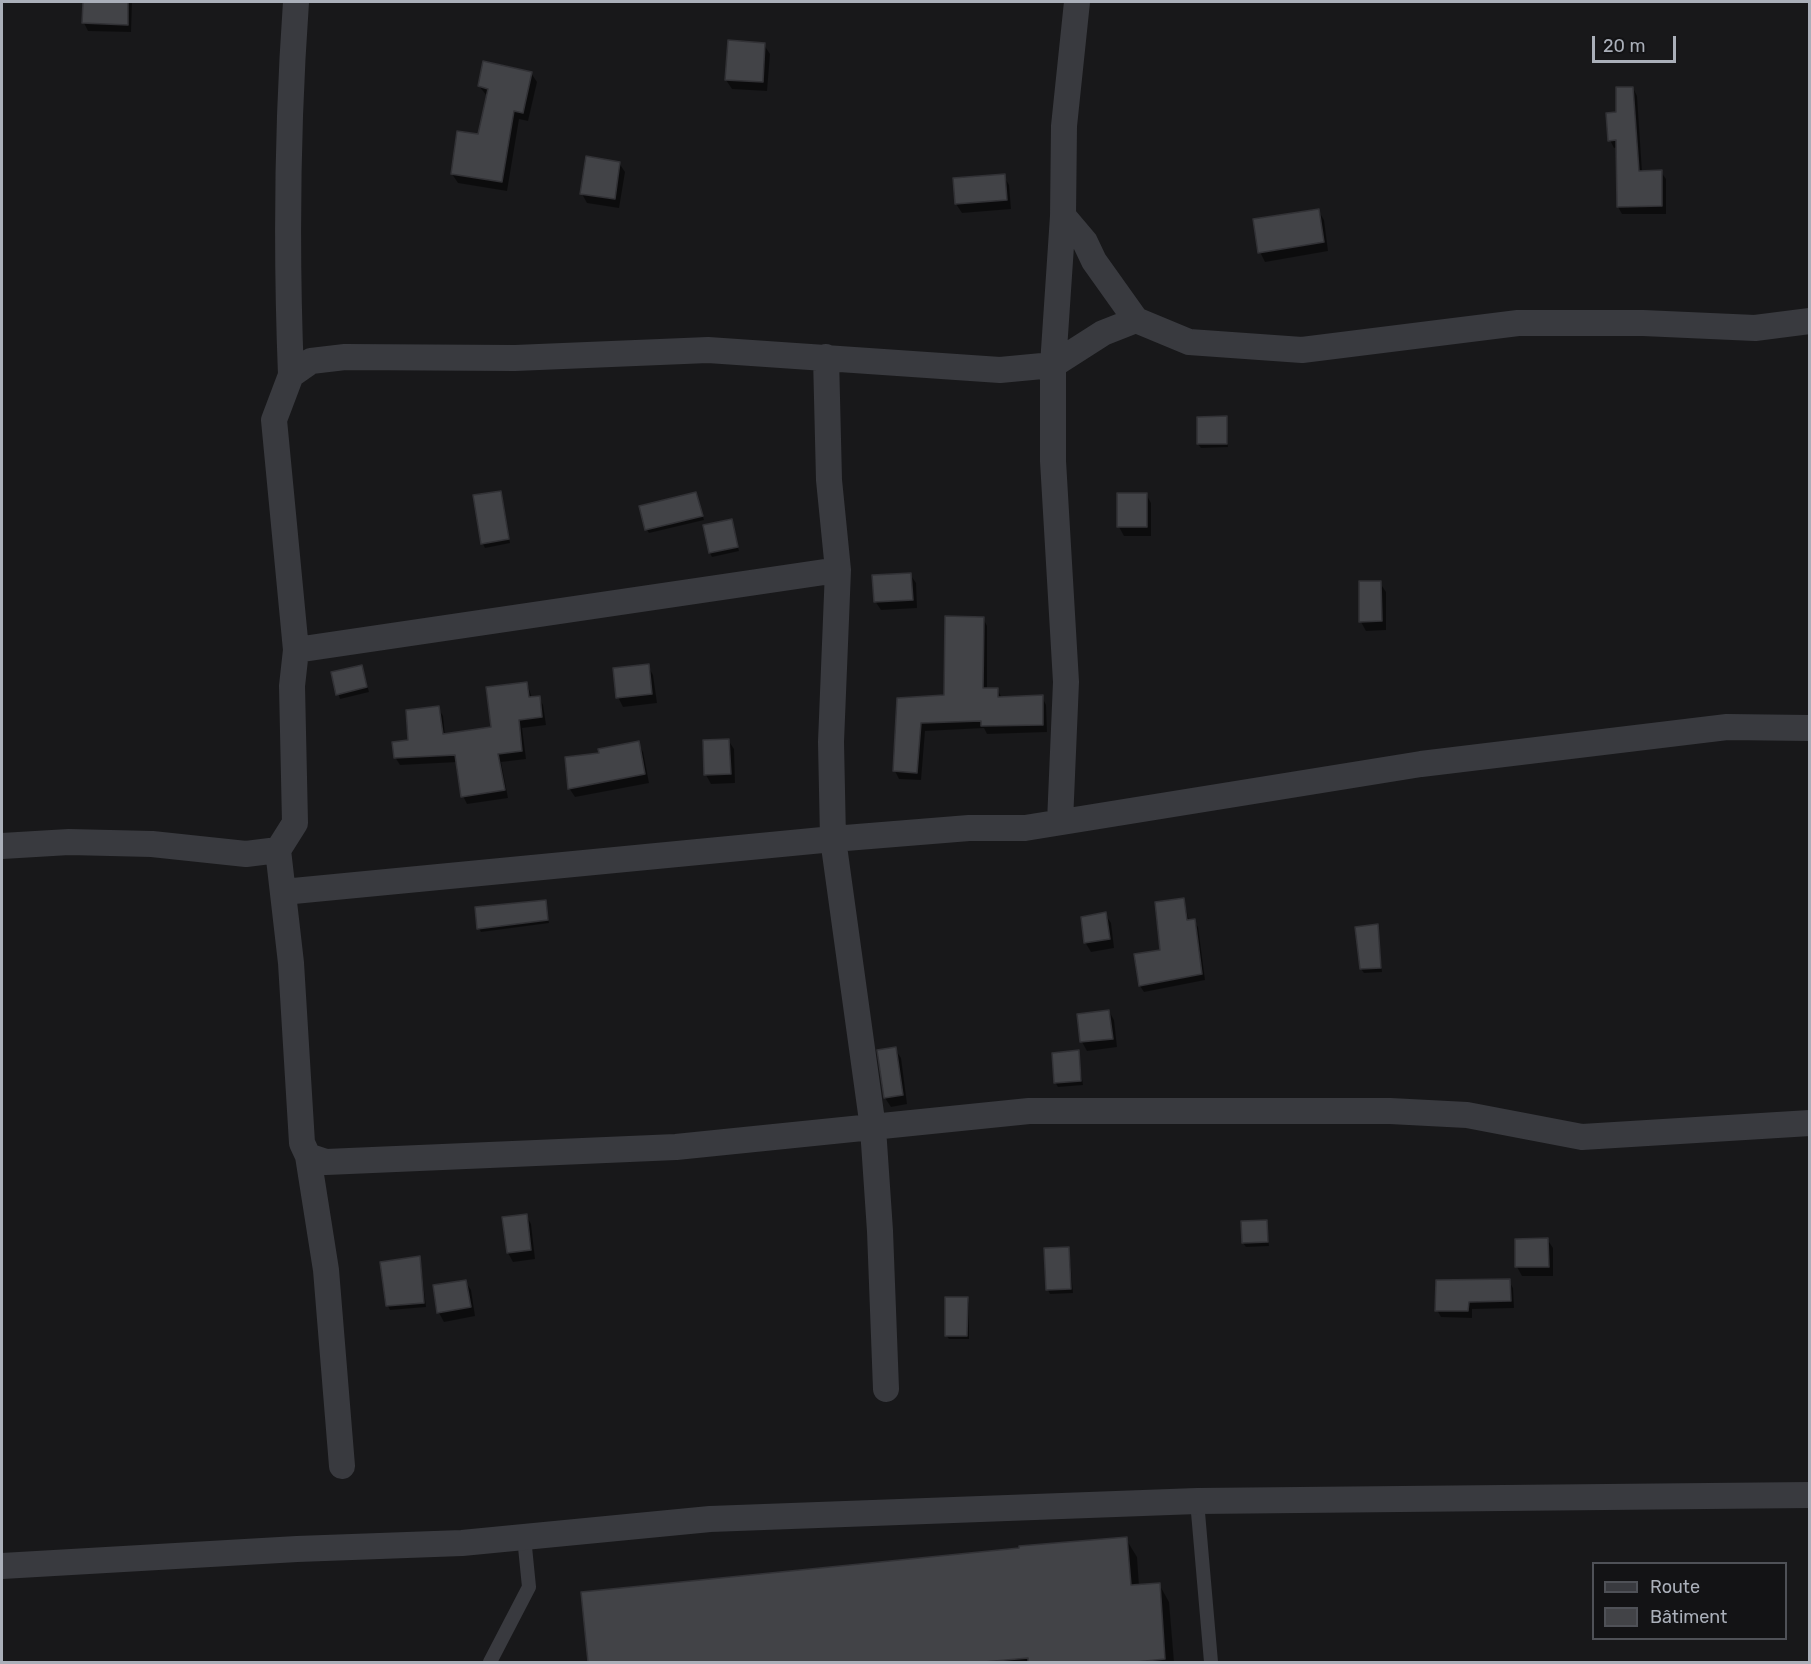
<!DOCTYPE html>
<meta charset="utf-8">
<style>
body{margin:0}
#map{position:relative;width:1811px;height:1664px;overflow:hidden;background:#18181a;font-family:Rubik,sans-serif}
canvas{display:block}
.frame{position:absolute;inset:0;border:3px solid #aaafb9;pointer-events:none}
.legend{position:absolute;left:1592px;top:1562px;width:195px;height:78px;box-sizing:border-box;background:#131315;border:2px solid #4f5157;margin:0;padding:8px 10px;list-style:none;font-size:18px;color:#aaafb9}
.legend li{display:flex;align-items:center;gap:12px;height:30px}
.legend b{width:30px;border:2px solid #4f5157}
.scale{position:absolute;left:1592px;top:36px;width:84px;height:27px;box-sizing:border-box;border:3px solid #aaafb9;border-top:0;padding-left:8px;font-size:18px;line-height:21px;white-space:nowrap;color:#aaafb9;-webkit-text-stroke:4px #131315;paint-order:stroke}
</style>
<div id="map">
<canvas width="1811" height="1664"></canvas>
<div class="frame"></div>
<ul class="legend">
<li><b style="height:8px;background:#393a3f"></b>Route</li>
<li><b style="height:16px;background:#424347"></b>Bâtiment</li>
</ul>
<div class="scale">20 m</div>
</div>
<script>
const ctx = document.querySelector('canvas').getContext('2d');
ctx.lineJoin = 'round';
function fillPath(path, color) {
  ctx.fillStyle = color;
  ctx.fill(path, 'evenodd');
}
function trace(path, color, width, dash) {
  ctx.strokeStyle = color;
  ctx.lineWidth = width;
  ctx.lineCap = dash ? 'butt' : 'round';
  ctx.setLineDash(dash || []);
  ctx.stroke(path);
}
fillPath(new Path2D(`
 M84,2H132L131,32L88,31L84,23Z
 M764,45L770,54L767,91L732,89L726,80Z
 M531,73L537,82L528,121L519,119L507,191L458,183L452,174L479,136L487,96L479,86Z
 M1633,88L1637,96L1642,172H1661L1666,179V214H1622L1618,207V147L1614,148L1610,140L1617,114Z
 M619,163L625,172L619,208L587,203L582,194Z
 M1004,176L1009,185L1011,209L962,213L956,204Z
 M1318,210L1324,220L1328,251L1265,262L1260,252Z
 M1226,418L1228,447L1201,448L1198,444Z
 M500,493L510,543L485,548L483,544Z
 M1146,494L1151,503V536H1124L1119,527Z
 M697,498L704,520L649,533L647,530Z
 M731,521L739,551L712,557L710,553Z
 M910,574L916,583L917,608L881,610L875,601Z
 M1380,583L1386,592V630L1366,631L1361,622Z
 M983,618L987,626V690L997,689L1002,698L1042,697L1046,705L1047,732L987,734L984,728L925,731L921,780L899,779L895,771L898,699L946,696Z
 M648,666L653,675L657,703L623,707L618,697Z
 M363,670L369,692L340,699L332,673Z
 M527,683L532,698L539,697L543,705L546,725L522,728L526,759L501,762L508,798L467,804L463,796L458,762L400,765L395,757L438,708L443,716L445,736L493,728Z
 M728,740L734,749L735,783L711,784L706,775Z
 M638,743L643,752L649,783L575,797L569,788L601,755Z
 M1184,900L1189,921H1194L1198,927L1205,980L1144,992L1140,986L1136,955L1162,951Z
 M545,902L549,923L481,932L479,928Z
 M1105,914L1111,923L1114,948L1091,952L1085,942Z
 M1378,926L1382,972L1364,973L1361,969Z
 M1109,1011L1114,1020L1117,1047L1087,1051L1082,1042Z
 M895,1049L901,1058L907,1104L891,1107L885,1098Z
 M1078,1052L1083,1085L1058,1087L1055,1082Z
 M526,1215L531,1224L535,1259L513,1262L508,1253Z
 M1266,1221L1269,1246L1246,1247L1243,1243Z
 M1547,1239L1553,1248V1276H1522L1517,1267Z
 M1069,1248L1073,1293L1050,1294L1048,1290Z
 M420,1257L426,1307L390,1310L388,1306Z
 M465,1281L471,1290L475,1316L444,1322L439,1313Z
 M1509,1281L1513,1288L1514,1308L1472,1309V1318L1441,1317L1437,1310Z
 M967,1299L969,1303V1339H949L946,1335Z
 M1126,1539L1137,1557L1139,1586L1159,1584L1169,1602L1174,1662H589L582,1594Z`), '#0007');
const building = new Path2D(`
 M83,2H128V25L82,23Z
 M728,40L765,43L763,82L725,80Z
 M483,61L532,72L523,113L514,111L502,182L451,174L457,131L478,134L488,89L478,86Z
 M1616,87H1633L1639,171L1662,170V206L1617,207L1616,140L1608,141L1606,113L1616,112Z
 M586,156L620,162L615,199L580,194Z
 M1005,174L1007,200L955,204L953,178Z
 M1319,209L1324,242L1258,253L1253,219Z
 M1227,416V444H1197V417Z
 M501,491L509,539L481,544L473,495Z
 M696,492L703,516L645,530L639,506Z
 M1117,493H1147V527H1117Z
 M732,519L738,547L709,553L703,525Z
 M911,573L913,600L874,602L872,575Z
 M1359,581H1381L1382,621L1359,622Z
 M945,616L984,617L983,688H998V697L1043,695V725L981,726V721L921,723L917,773L893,771L897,698L944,695Z
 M649,664L652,694L616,698L613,668Z
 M362,665L367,687L336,695L331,672Z
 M527,682L529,697L540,696L542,717L519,720L522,751L498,754L505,790L461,797L455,755L394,758L392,742L408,740L406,710L439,706L443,734L491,727L486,687Z
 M729,739L731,774L704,775L703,740Z
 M639,741L645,774L568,789L565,757L599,753L598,749Z
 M1184,898L1187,920L1195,919L1202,974L1139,986L1134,954L1160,950L1155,902Z
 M546,900L548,920L477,929L475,907Z
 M1106,912L1110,939L1084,943L1081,917Z
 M1378,924L1381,968L1360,969L1355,927Z
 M1109,1010L1113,1039L1080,1042L1077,1014Z
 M896,1047L903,1095L884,1098L877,1050Z
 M1079,1050L1081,1081L1054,1083L1052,1053Z
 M527,1214L531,1250L507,1253L502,1217Z
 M1267,1220L1268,1242L1242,1243L1241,1221Z
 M1548,1238L1549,1267H1515V1239Z
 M1069,1247L1071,1289L1046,1290L1044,1248Z
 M420,1256L424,1303L386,1306L380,1262Z
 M1510,1279L1511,1301L1469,1302L1468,1311H1435L1436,1280Z
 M466,1280L471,1307L437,1313L433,1285Z
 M945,1297H968L967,1336H945Z
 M1127,1537L1131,1585L1160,1583L1165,1659L1136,1662H1028V1658L984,1662H588L581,1592L1019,1548V1546Z`);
fillPath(building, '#424347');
trace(building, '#323236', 1.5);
trace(new Path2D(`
 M1197,1501L1211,1662
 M490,1662L529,1587L524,1537`), '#393a3f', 14);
trace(new Path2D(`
 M1077,2L1064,126L1063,216L1085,242L1094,261L1136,320
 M826,357L829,480L838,570L831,742L833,839L873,1128L880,1231L886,1389
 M291,375C286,249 287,128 296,2
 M296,650L838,570
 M1060,822L1066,682L1053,461V365L1063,216
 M2,846L69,842L152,844L246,854L278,850L295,823L292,686L296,650L274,420L291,375L311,361L345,357L515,358L708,350L1000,370L1053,365L1103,333L1136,320L1189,342L1302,350L1518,323H1643L1755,328L1810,321
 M278,850L291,963L302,1143L308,1156L326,1270L342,1466
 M283,892L833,839L969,828H1025L1421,764L1727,727L1810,728
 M308,1156L326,1162L676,1147L1029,1111H1390L1467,1115L1582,1137L1810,1123
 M2,1566L297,1549L462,1543L710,1519L1197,1501L1810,1495`), '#393a3f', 26);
</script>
